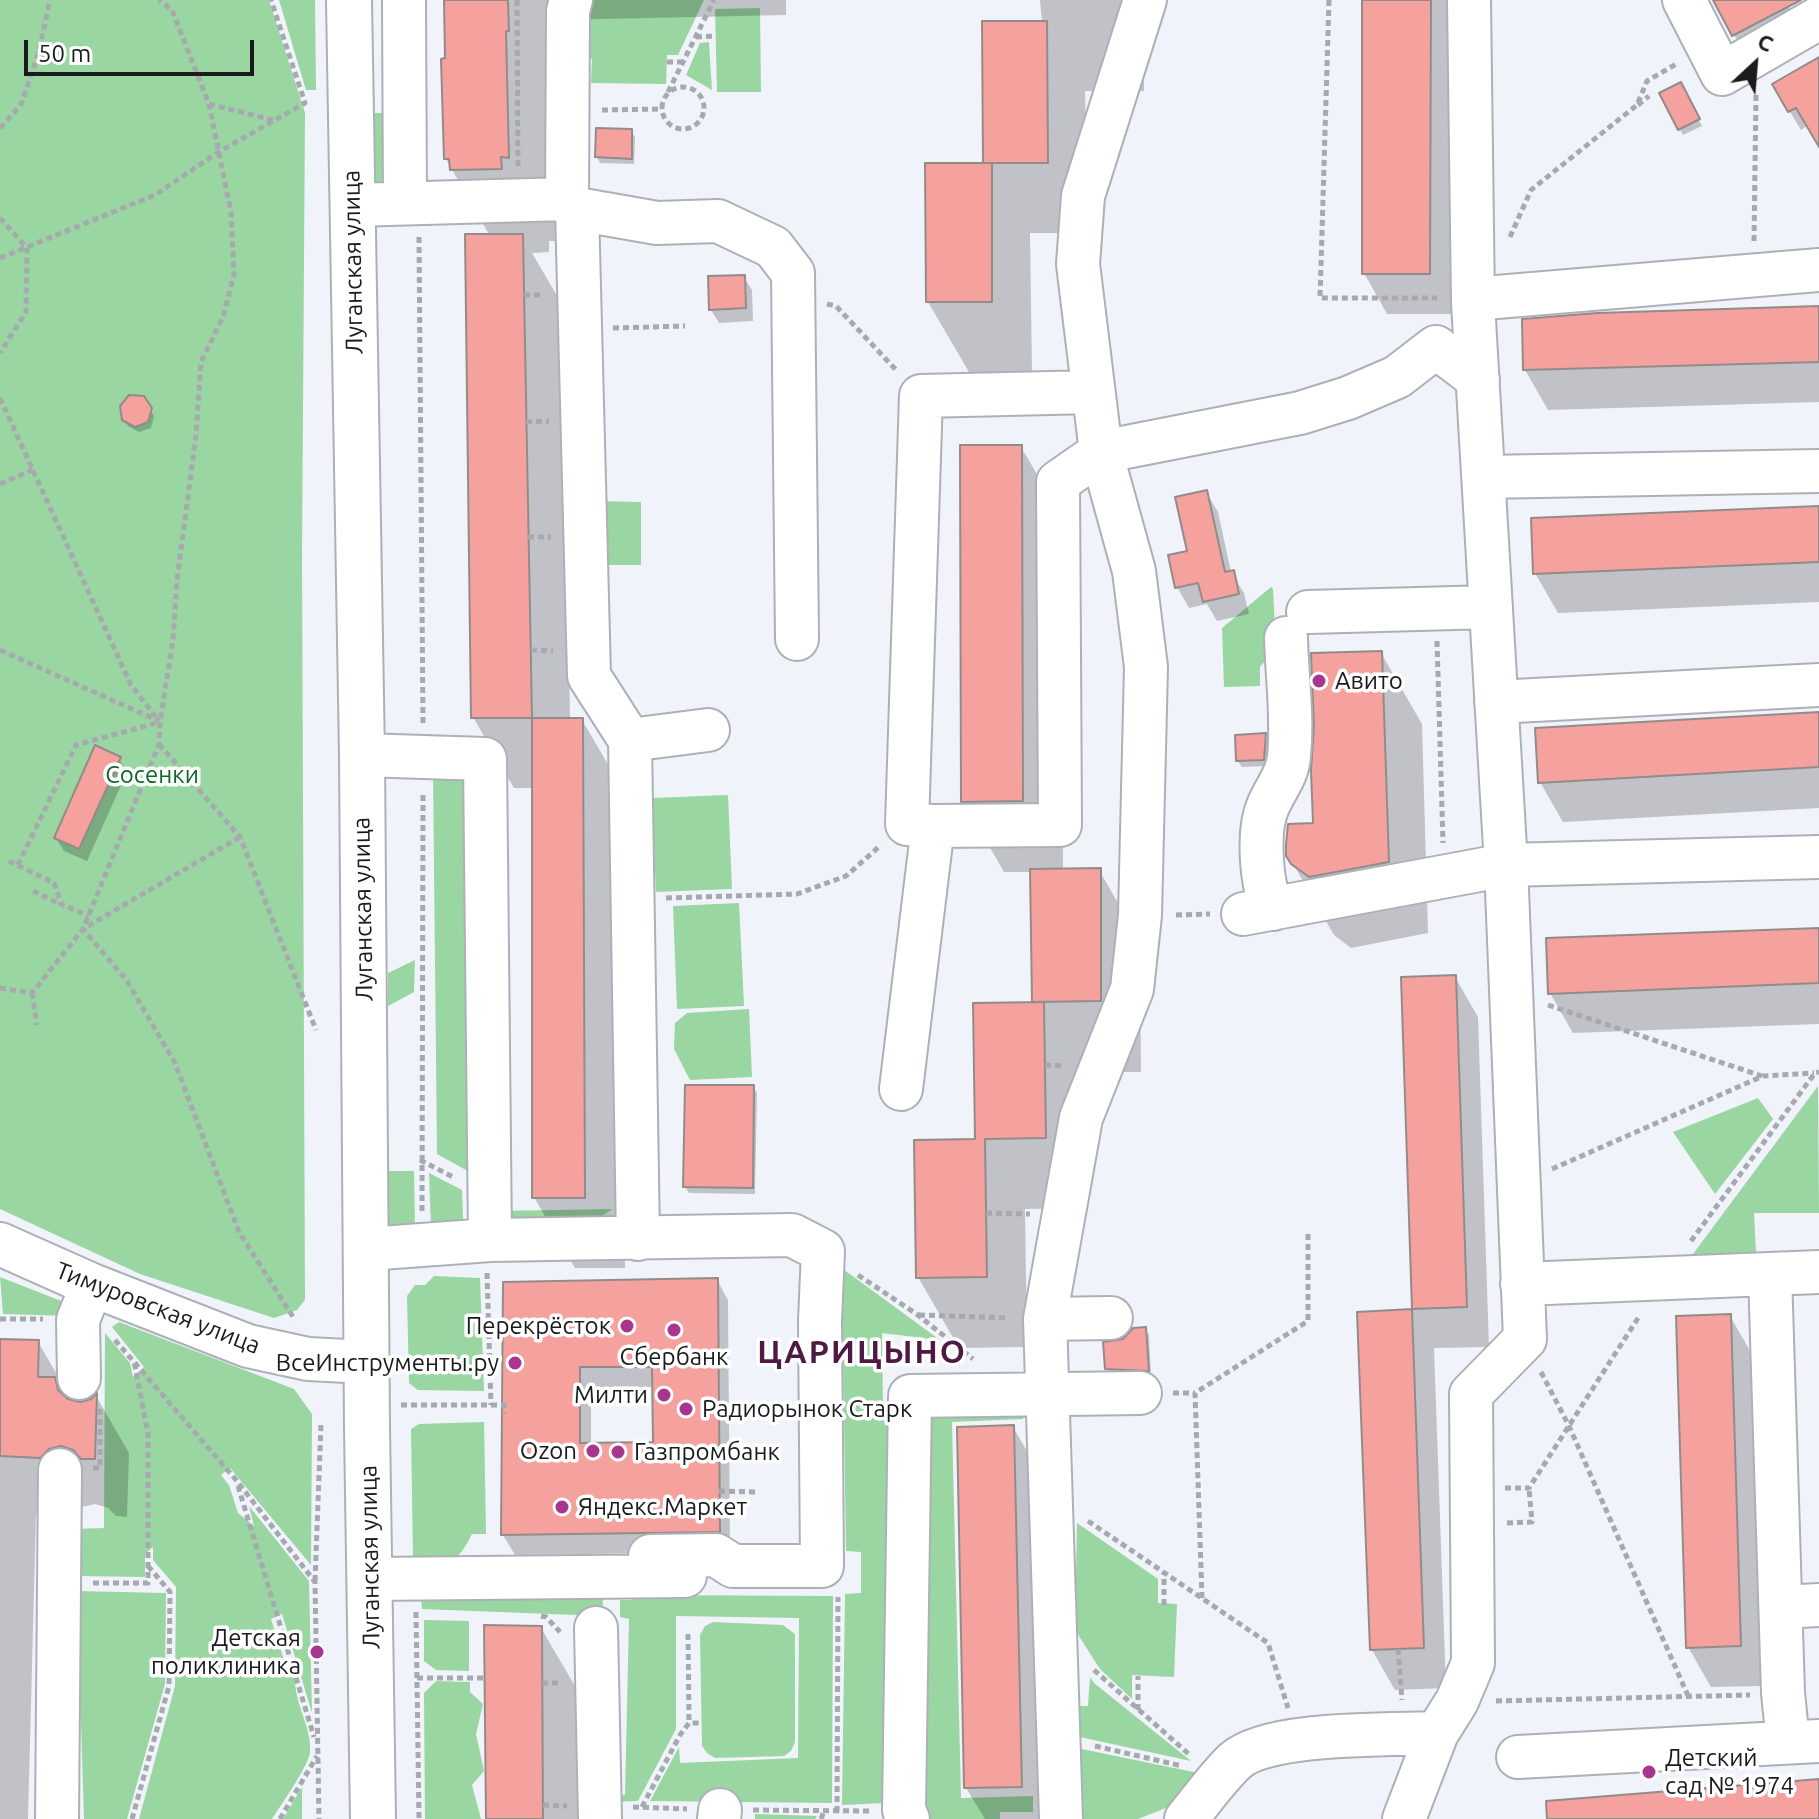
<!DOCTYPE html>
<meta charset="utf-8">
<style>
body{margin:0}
#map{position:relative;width:1819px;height:1819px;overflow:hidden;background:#f0f3fa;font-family:Ubuntu,sans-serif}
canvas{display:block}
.north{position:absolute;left:1715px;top:24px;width:80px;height:80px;-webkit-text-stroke:6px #fff;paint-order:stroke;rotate:26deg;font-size:22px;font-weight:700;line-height:32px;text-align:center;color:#1a1b1d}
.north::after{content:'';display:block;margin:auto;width:28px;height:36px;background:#1a1b1d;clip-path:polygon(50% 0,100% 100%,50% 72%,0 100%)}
.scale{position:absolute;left:24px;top:40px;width:230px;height:36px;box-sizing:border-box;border:4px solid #1a1b1d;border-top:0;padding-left:10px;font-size:24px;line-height:28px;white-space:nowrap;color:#1a1b1d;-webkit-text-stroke:6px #fff;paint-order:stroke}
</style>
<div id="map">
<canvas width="1819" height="1819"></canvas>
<div class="north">С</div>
<div class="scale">50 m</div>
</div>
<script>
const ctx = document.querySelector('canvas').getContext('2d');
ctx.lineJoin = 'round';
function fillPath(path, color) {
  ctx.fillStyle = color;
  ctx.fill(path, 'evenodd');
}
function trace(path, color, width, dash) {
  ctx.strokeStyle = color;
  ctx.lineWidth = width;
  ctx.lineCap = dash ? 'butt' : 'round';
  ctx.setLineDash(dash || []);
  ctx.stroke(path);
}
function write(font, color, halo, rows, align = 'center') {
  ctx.font = font + ' Ubuntu,sans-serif';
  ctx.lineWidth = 7;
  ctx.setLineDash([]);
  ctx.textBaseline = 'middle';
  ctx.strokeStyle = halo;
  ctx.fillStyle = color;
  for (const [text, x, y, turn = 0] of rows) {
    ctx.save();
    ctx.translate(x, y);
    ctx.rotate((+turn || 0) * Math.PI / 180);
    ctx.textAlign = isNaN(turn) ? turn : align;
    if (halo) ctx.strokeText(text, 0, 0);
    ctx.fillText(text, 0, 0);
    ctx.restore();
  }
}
fillPath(new Path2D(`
 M0,0H269L305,113L302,554L305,1300L297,1310L274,1318L140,1274L0,1209Z
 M279,0H315L316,90H306Z
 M591,0H704L678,55H667L666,84L591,83L592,59L577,58Z
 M760,8L761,92H717L715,9Z
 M709,42L712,90L686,75L700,43Z
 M368,113H383L385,191H369Z
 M599,501L641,502V565H599Z
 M1271,587L1273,589L1276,648L1260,667V686L1224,687L1222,628Z
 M433,770L471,771L475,1175L437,1154Z
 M728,795L732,889L656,892L652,798Z
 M739,903L744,1006L677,1009L673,906Z
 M415,960L414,992L388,1006V973Z
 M749,1009L752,1077L690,1080L674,1049L675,1023L687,1013Z
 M1818,1086L1819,1213H1754L1756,1252L1690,1258Z
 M1758,1098L1773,1119L1715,1194L1673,1132Z
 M381,1171H414L415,1228L395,1227L386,1224Z
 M429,1173L462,1190L463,1219L460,1224L431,1227Z
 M613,1209L597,1219L500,1223L494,1211Z
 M832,1261L940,1340L882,1333L883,1410L896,1415L917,1407L1024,1405L1023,1419L952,1422L961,1798L1033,1796V1812H1000V1819H920L886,1650V1803L842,1805L845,1594L861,1593V1552L846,1551L842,1286Z
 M434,1276L480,1278L484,1391L418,1390L409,1383L407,1296L415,1285H425Z
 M0,1277L69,1304L70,1316L3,1314Z
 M119,1322L294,1389L312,1414L311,1565L230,1468L221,1475L229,1485L238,1513L254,1526L249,1506L309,1581L312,1713L282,1614L271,1619L286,1666L295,1677C294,1704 312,1727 310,1752C309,1765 281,1805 272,1819H139L175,1686L176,1587L153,1560V1547L145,1554V1577L75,1576L74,1529L104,1528L105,1333L130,1363L133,1377L144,1367L112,1327Z
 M484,1422L486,1534H472C455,1569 448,1560 413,1560L411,1429L419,1424Z
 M1077,1523L1158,1579V1603L1177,1604L1174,1677L1132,1675V1699L1100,1669L1075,1630Z
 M77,1591L166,1593L165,1684L127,1819H84Z
 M633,1595L833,1596L832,1803L650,1801L679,1747L680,1763L798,1758L799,1618L676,1616V1729L638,1801L609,1802V1797L625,1795L629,1619L620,1617V1600H632Z
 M421,1597L603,1599L602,1616L422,1609Z
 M424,1620L469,1621V1671L436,1670L424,1661Z
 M713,1622L783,1625L795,1634V1742L791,1751L784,1756L715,1758L707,1753L702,1746L700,1635L705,1626Z
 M1090,1677L1094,1683L1191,1761L1075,1736V1706H1088Z
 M436,1681L470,1682V1692L483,1704L476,1734L484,1771L472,1785L481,1819H425L424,1693Z
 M1077,1748L1208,1775L1186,1800L1138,1819H1078Z
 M302,1787V1819H283Z
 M755,1814L817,1816L815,1819H755Z`), '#99d6a1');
fillPath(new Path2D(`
 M446,0H786V15L554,20L556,241H549V252L532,253L563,306L570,720H582L623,790L625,1268H575L534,1197V788H514L473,717L490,236L446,159Z
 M1040,0H1144V91H1085L1088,233H1030L1032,372H969L928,302L986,165L1042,23Z
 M1364,0H1453L1452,314H1387L1364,273Z
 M1715,0H1785L1796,20L1742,49Z
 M1819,75V143L1808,125L1801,130L1774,85Z
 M1680,85L1702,126L1683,135L1662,94Z
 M631,131L635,137L634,164L600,163L597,157Z
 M744,277L752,290L753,321L719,323L711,310Z
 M1819,308V402L1548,410L1525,370Z
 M143,398L154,416L151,428L139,432L128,426L124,420Z
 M1021,447L1062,517L1063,870H1099L1140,941L1141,1072H1082L1086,1208L1025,1209L1027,1347L959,1348L918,1277L1036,1004L1032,872H1004L963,801Z
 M1206,492L1218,512L1231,572L1244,593L1249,614L1217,621L1207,604L1189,608L1177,587Z
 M1819,508V602L1558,613L1535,573Z
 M1381,653L1422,724L1428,933L1351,948L1334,935L1288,855L1315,825Z
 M1819,714V808L1563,822L1540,782Z
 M1265,735L1268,741L1266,766L1242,767L1238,761Z
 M119,759L127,772L87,861L64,851L56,838Z
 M1819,930V1024L1573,1033L1550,993Z
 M1455,977L1478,1017L1489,1347L1434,1348L1446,1688L1395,1690L1372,1650L1359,1314L1414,1310L1403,979Z
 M753,1087L757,1093L755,1194L689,1193L685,1187Z
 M717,1280L728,1300L730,1552L515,1555L503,1535L505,1284ZM591,1387H655V1444L591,1445Z
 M1730,1316L1753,1356L1763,1686L1711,1687L1688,1647Z
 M1145,1329L1149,1335L1151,1377L1110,1375L1107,1369L1124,1341Z
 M0,1341L38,1342L72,1400L80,1404L96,1396L129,1453L127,1517L116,1516L108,1508L95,1504L82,1507L73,1515L36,1514L28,1819H0Z
 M1013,1427L1054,1498L1061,1819H985L966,1788Z
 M541,1628L582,1698V1819H488Z`), '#0003');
const building = new Path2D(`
 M444,0H508L509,31H506L509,158L501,157L502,169L450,170L449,159H444L441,59L445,58Z
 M1362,0H1431L1430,274H1362Z
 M1713,0H1801L1732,36Z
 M982,21H1047L1048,163H983Z
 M1819,57V147L1796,108L1788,112L1772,84Z
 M1681,82L1700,119L1678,130L1659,93Z
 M596,128L632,129V159L595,157Z
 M925,163H992V302H926Z
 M465,234H523L532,718H471Z
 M745,275L746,308L709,310L708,276Z
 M1819,306V362L1523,370L1522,319L1597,313Z
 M129,395L144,396L152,408L148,422L135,427L122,420L120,406Z
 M960,445H1022L1023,801L961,802Z
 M1207,490L1225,572L1234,570L1239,594L1203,602L1198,583L1175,588L1168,555L1187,551L1175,497Z
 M1819,506V562L1533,574L1531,518Z
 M1382,651L1389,862L1309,877L1291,864L1286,856V844L1288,824L1313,823L1311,770L1314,727L1311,653Z
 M1819,712V767L1538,783L1535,728Z
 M532,718H583L585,1198H532Z
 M1266,733L1264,760L1236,761L1235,735Z
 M95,745L121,757L79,849L54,838Z
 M1101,868V1001L1032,1002L1030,869Z
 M1819,928V983L1548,994L1546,938Z
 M1456,975L1467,1307L1412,1309L1401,977Z
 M1044,1002L1046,1138L985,1139L987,1277L916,1278L914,1140L975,1139L973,1003Z
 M685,1085H754L753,1188L683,1187Z
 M718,1278L720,1532L501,1535L503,1282ZM580,1367H652L653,1442L580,1443Z
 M1412,1309L1424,1648L1370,1650L1357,1312Z
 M1731,1314L1741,1646L1686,1648L1676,1316Z
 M1146,1327L1149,1371L1105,1369L1103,1342L1123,1339L1133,1328Z
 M0,1339L39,1340L38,1377H55L58,1390L68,1399L80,1402L91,1399L97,1393L95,1459H81L73,1450L61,1446L49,1449L40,1458L0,1456Z
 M1014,1425L1022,1787L964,1788L957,1427Z
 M484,1625L542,1626L543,1819H486Z
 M1819,1779V1819H1547L1546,1801Z`);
fillPath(building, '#f5a29e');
trace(building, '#938b8a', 2);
const minor = new Path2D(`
 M404,0L405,203
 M1684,0L1722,74L1819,18
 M567,199L568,11L571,0
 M352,205L567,199L577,209L589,676L630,740L638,1239
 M577,209L657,223L718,221L773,247L793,273L797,639
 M1473,299L1819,270
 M1484,477L1819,471
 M1308,612L1491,607
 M1496,702L1819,685
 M630,740L708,730
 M362,755L485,759L490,1240
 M933,826L907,824L921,396L1093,392
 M1273,909C1261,886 1257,831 1268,806C1275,789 1288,775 1289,756C1293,718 1287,677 1286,638
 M1243,914L1506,865L1819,857
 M901,1089L933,826L1060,825L1058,482L1101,452L1300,413L1348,398L1397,377L1436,347L1478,379
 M0,1244L92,1285L248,1346L308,1359L367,1362
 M367,1249L490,1240L792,1235L823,1251L820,1321L822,1566H733L716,1555L650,1556
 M1770,1274L1783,1693L1788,1742
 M1522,1284L1819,1272
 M1045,1319L1111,1318
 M79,1378L78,1320L92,1285
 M371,1579L685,1576
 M1781,1607L1819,1605
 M596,1628L600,1819
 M1518,1757L1819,1741
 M57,1819L60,1470
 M719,1819L720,1810
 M908,1819L904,1810L910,1396L1140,1393
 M1061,1819L1045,1319L1081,1118L1132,989L1140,915L1146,667L1134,571L1101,452L1078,264L1083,196L1145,0
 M1186,1819C1202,1800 1217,1778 1235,1761C1268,1731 1391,1735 1437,1733
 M1404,1819L1437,1733L1457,1701L1473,1663L1471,1394L1525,1339L1506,865L1473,303L1469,0`);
const major = new Path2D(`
 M349,0L362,755L367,1427L373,1819`);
trace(minor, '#adb0b7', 46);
trace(major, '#adb0b7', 48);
trace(new Path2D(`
 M517,0L518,167
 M1329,0L1320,298H1437
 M696,37L716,36
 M667,62H684
 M662 108a21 21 0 1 1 42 0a21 21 0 1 1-42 0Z
 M668,92L714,0
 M209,104L273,120
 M1638,105L1649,96
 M602,110L661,109
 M0,128L21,105L39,51L50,0
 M0,218L27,248L26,312L0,353
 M419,237L423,723
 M1510,237L1531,190L1637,105L1647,81L1678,63
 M1754,241L1756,95
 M0,258L155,195L217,153L305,103L271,0
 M524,295H543
 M827,304L836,306L897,371
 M613,328L685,326
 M0,398L131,685L159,721
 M526,422L549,421
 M0,484L34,469
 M528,537H551
 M1437,641L1443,843
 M0,650L159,721
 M531,650L553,651
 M159,744L240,837L316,1030
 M240,837L83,929L127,981L175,1063L239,1232L295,1320
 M9,861L54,883L61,904L89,916
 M18,865L76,745L160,722
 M33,891L60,904
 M666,898L797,894L846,876L881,845
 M1176,915L1210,914
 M0,988L32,993L83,929L159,744L160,722L173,640L177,580L196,435L201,362L223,317L234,275L231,212L209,104L172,10L159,0
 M32,993L37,1025
 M1548,1005L1762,1076
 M1045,1065L1064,1066
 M420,1160L455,1178
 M1552,1169L1763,1076L1814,1073
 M422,1211L423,793
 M986,1213L1030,1214
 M1691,1241L1815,1073L1819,1072
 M487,1273L491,1405
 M858,1275L918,1315L973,1359
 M919,1315L1009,1318
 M0,1319H43
 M115,1340L237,1481L315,1582L319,1819
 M1541,1372L1569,1426L1689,1698
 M1173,1393H1195
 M401,1405H504V1414
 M93,1468H100V1405
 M238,1486L314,1737
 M1505,1488H1529L1640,1315
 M719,1491L759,1492
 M1088,1521L1268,1643L1288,1708
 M1507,1523L1532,1522L1529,1488
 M315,1581L321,1424
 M93,1583H148V1434L134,1361
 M1202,1598L1195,1393L1308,1321V1232
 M1164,1605V1574
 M416,1612L419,1819
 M541,1616L546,1617L560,1632
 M688,1634L689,1723
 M1398,1649L1402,1700
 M1094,1670L1191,1756
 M417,1678H485
 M542,1683H561
 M1496,1701L1750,1695
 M1138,1710V1676
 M1095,1746L1182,1766
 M543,1805L567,1806
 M633,1807L687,1809
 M642,1807L680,1735L689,1723H701
 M753,1810L871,1811
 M837,1812L838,1597
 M132,1819L169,1686L170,1592L148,1566
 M280,1819L317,1756
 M821,1819L824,1811`), '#a6a9ae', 5, [6, 4]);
trace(minor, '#fff', 42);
trace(major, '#fff', 44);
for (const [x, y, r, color] of [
 [1319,681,8,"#a9358f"],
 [627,1326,8,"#a9358f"],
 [674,1330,8,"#a9358f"],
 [515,1363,8,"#a9358f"],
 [664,1395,8,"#a9358f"],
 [686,1409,8,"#a9358f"],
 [593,1451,8,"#a9358f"],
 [618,1452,8,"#a9358f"],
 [562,1507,8,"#a9358f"],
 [317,1652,8,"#a9358f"],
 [1649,1772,8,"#a9358f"]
]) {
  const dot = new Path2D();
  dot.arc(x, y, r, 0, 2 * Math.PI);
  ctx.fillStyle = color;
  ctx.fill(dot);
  trace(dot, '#fff', 3);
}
write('24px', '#1a1b1d', '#fff', [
 ["Луганская улица",353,262,-91],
 ["Луганская улица",363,909,-91],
 ["Тимуровская улица",158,1308,21],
 ["Луганская улица",370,1557,-91]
]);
write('24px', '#1a1b1d', '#fff', [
 ["Авито",1335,681],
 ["Перекрёсток",611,1326,"right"],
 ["Сбербанк",674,1357,"center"],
 ["ВсеИнструменты.ру",499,1363,"right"],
 ["Милти",648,1395,"right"],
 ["Радиорынок Старк",702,1409],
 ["Ozon",577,1451,"right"],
 ["Газпромбанк",634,1452],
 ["Яндекс.Маркет",578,1507],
 ["Детская",301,1638,"right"],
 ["поликлиника",301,1666,"right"],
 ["Детский",1665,1758],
 ["сад № 1974",1665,1786]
], 'left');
write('24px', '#0e6729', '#fff', [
 ["Сосенки",152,775]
]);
ctx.letterSpacing = '2px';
write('bold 32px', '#501943', '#fff', [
 ["ЦАРИЦЫНО",862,1352]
]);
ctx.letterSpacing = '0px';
</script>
